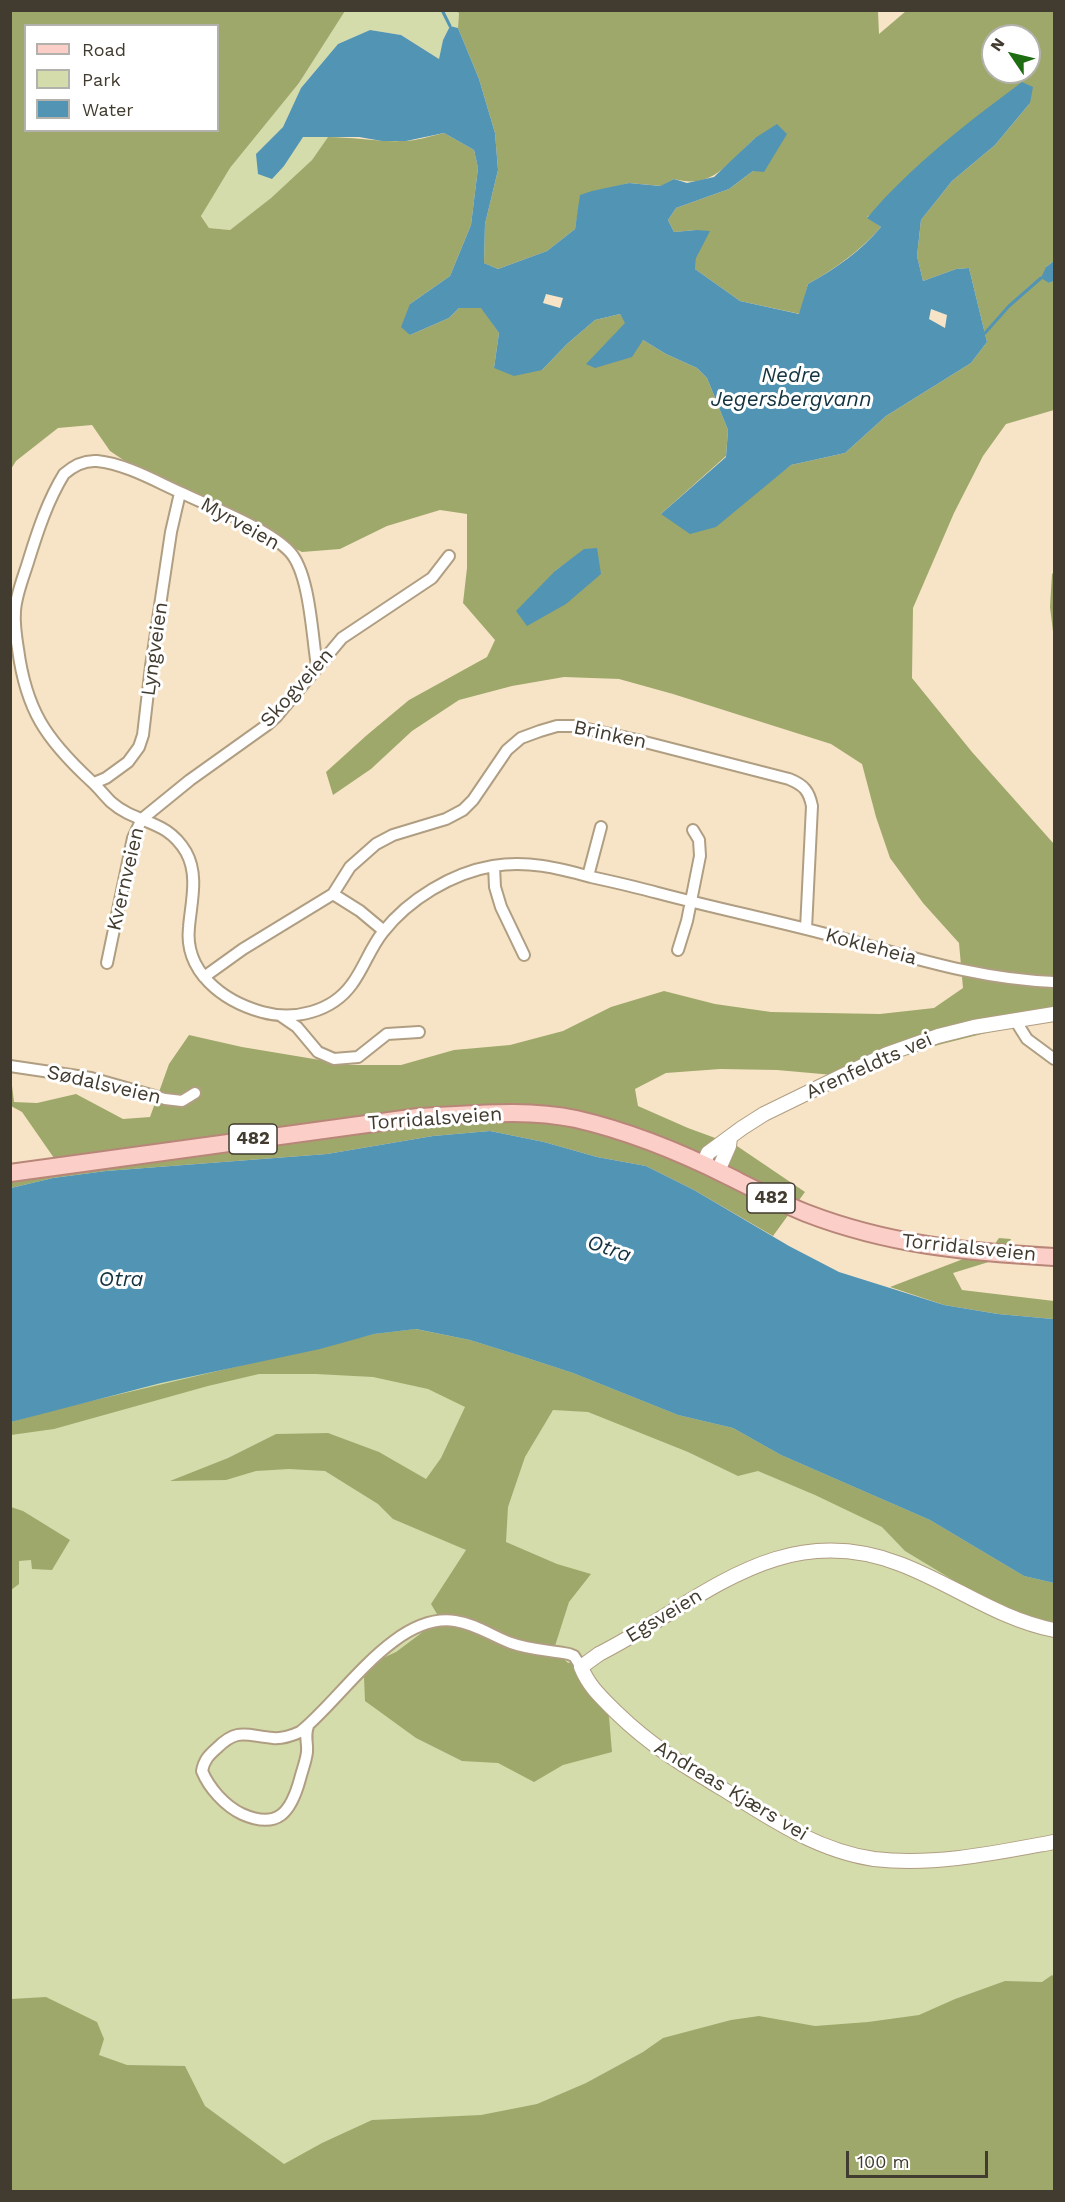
<!DOCTYPE html>
<meta charset="utf-8">
<style>
body{margin:0}
#map{position:relative;width:1065px;height:2202px;overflow:hidden;background:#f7e4c7;font-family:"Work Sans",sans-serif}
canvas{display:block}
.frame{position:absolute;inset:0;border:12px solid #423b2f;pointer-events:none}
.legend{position:absolute;left:24px;top:24px;width:195px;height:108px;box-sizing:border-box;background:#fff;border:2px solid #b3b1ac;margin:0;padding:8px 10px;list-style:none;font-size:18px;color:#423b2f}
.legend li{display:flex;align-items:center;gap:12px;height:30px}
.legend b{width:30px;border:2px solid #b3b1ac}
.north{position:absolute;left:981px;top:24px;width:60px;height:60px;box-sizing:border-box;background:#fff;border:2px solid #b3b1ac;border-radius:50%;rotate:305deg;font-size:16px;font-weight:700;line-height:24px;text-align:center;color:#423b2f}
.north::after{content:'';display:block;margin:auto;width:21px;height:27px;background:#1e6d12;clip-path:polygon(50% 0,100% 100%,50% 72%,0 100%)}
.scale{position:absolute;left:846px;top:2151px;width:142px;height:27px;box-sizing:border-box;border:3px solid #423b2f;border-top:0;padding-left:8px;font-size:18px;line-height:21px;white-space:nowrap;color:#423b2f;-webkit-text-stroke:4px #fff;paint-order:stroke}
</style>
<div id="map">
<canvas width="1065" height="2202"></canvas>
<div class="frame"></div>
<ul class="legend">
<li><b style="height:8px;background:#fbcfc7"></b>Road</li>
<li><b style="height:16px;background:#d4dcac"></b>Park</li>
<li><b style="height:16px;background:#5294b4"></b>Water</li>
</ul>
<div class="north">N</div>
<div class="scale">100 m</div>
</div>
<script>
const ctx = document.querySelector('canvas').getContext('2d');
ctx.lineJoin = 'round';
function fillPath(path, color) {
  ctx.fillStyle = color;
  ctx.fill(path, 'evenodd');
}
function trace(path, color, width, dash) {
  ctx.strokeStyle = color;
  ctx.lineWidth = width;
  ctx.lineCap = dash ? 'butt' : 'round';
  ctx.setLineDash(dash || []);
  ctx.stroke(path);
}
function write(font, color, halo, rows, align = 'center') {
  ctx.font = font + ' "Work Sans",sans-serif';
  ctx.lineWidth = 6;
  ctx.setLineDash([]);
  ctx.textBaseline = 'middle';
  ctx.strokeStyle = halo;
  ctx.fillStyle = color;
  for (const [text, x, y, turn = 0] of rows) {
    ctx.save();
    ctx.translate(x, y);
    ctx.rotate((+turn || 0) * Math.PI / 180);
    ctx.textAlign = isNaN(turn) ? turn : align;
    if (halo) ctx.strokeText(text, 0, 0);
    ctx.fillText(text, 0, 0);
    ctx.restore();
  }
}
fillPath(new Path2D(`
 M456,10L459,13L458,28L450,26L443,40L439,59L401,35L370,30L338,44L301,88L283,127L256,154L284,166L302,137H328L312,160L271,198L230,230L209,228L201,215L230,168L299,83L345,11Z
 M390,1284L1054,1485V2191H11L10,1348Z`), '#d4dcac');
fillPath(new Path2D(`
 M11,11H345L299,83L230,168L201,216L209,228L230,230L271,198L312,160L328,137C353,137 378,142 403,141C416,141 431,136 444,133L474,150L478,168L471,225L450,276L410,304V335L449,318L459,308H482L499,333L494,368L542,370L567,344L595,320L620,314L626,323L587,364L643,340L666,354L697,368L707,378L728,430L726,456L661,514L758,490L791,465L845,453L886,416L971,363L987,342L969,268L956,269L923,281L917,256L921,220L952,181L995,145L1030,103L867,217L881,227C861,250 835,269 808,284L800,314L740,301L695,269L696,230L674,232L668,220L676,208L729,189L753,171L755,138C729,162 713,190 674,179L661,186L629,183L581,195L575,229L547,251L498,269L484,263L485,224L498,170L495,133L479,79L458,28L459,13L456,11H878L879,34L906,11H1054V261L1046,267L1049,283L1054,281V410L1006,424L983,456L954,513L913,608L912,678L972,752L1054,844V1016L942,1044L833,1075L777,1070L720,1069L666,1073L635,1089L638,1106L688,1128L737,1146L805,1192L773,1236L694,1190L646,1166L597,1157L544,1142L490,1131L433,1136L327,1154L106,1171L53,1178L11,1188V1170L42,1166L54,1158L22,1112L11,1106L10,1069L14,1102L37,1103L76,1094L123,1119L150,1117L169,1064L189,1035L242,1047L350,1065H401L454,1050L510,1045L563,1031L611,1007L664,991L715,1004L771,1012L880,1014L934,1008L963,988L959,943L923,903L890,858L876,817L862,764L831,744L673,694L619,679L564,677L512,686L459,700L412,731L371,769L333,795L326,772L367,735L409,700L487,657L495,640L463,603L467,568V514L440,510L387,526L340,549L302,552L153,480L110,451L92,425L58,428L16,461L11,469ZM26,26H218V130H26ZM993,36H1029V72H993ZM569,561L566,604L555,571Z
 M1054,572V640L1050,607L1052,574Z
 M999,1238L1011,1239L1005,1257L953,1273L962,1290L1054,1301V1321L1053,1319L998,1314L944,1305L890,1287L992,1248Z
 M415,1329L470,1340L521,1356L573,1373L678,1415L733,1428L781,1455L930,1520L1024,1576L1054,1583V1638L996,1606L905,1551L882,1527L815,1495L758,1471L738,1476L688,1452L588,1412L553,1410L525,1457L508,1507L506,1542L557,1564L591,1574L569,1602L554,1649L568,1663L593,1657L587,1667L609,1717L612,1752L563,1765L534,1782L498,1763L462,1761L416,1738L365,1701L364,1677L370,1664L396,1652L440,1619L431,1604L466,1550L393,1519L378,1504L325,1471L289,1469L256,1471L226,1480L170,1481L228,1458L276,1434L328,1433L379,1452L426,1479L441,1458L465,1407L428,1389L373,1377L316,1374H259L208,1386L54,1429L11,1435V1422L53,1410L374,1334Z
 M11,1507L23,1511L70,1540L52,1570L32,1569L31,1560L19,1561V1584L11,1590Z
 M1052,1975L1054,1977V2191H11V1999L46,1997L97,2022L104,2039L99,2055L127,2065L185,2066L205,2106L284,2164L322,2143L372,2120L481,2115L537,2104L586,2083L643,2052L663,2038L731,2020L759,2016L815,2026L868,2022L919,2015L955,1999L1005,1981L1042,1982Z`), '#9fa86b');
fillPath(new Path2D(`
 M450,26L458,28L479,79L495,133L498,170L485,224L484,263L498,269L547,251L575,229L580,195L592,191L629,183L660,186L674,179L687,183L714,177L755,138L777,124L787,134L764,172L753,171L729,189L676,208L668,220L674,232L696,230L710,231L696,258L695,269L740,301L799,314L808,284C835,269 861,251 881,227L867,218C912,165 967,123 1022,82L1033,87L1030,103L995,145L952,181L921,220L917,256L923,281L956,269L969,268L987,342L971,363L886,416L845,453L791,465L716,527L690,534L661,514L726,457L728,430L707,378L697,368L666,354L643,340L632,357L595,368L586,364L625,323L620,314L595,320L567,344L542,370L514,376L494,368L499,333L481,308H459L449,318L410,335L401,327L410,304L450,276L471,225L478,168L474,150L444,133L406,141H382L359,137H303L284,166L272,179L258,174L256,154L283,127L301,88L338,44L370,30L401,35L439,59L443,40ZM546,294L563,298L560,308L543,303ZM931,309L947,315L945,328L929,319Z
 M1054,261V281L1049,283L1041,278L1046,267Z
 M597,548L601,574L566,604L527,626L516,611L555,571L584,549Z
 M490,1131L544,1142L597,1157L646,1166L694,1190L789,1246L839,1272L944,1305L998,1314L1053,1319L1054,1321V1583L1024,1576L930,1520L781,1455L733,1428L678,1415L573,1373L521,1356L470,1340L416,1329L374,1334L320,1349L161,1383L11,1422V1188L53,1178L106,1171L327,1154L433,1136Z`), '#5294b4');
trace(new Path2D(`
 M442,10L450,26
 M985,333L1009,306L1041,278`), '#5294b4', 3);
const minor = new Path2D(`
 M317,666C312,637 310,574 290,552C269,529 211,507 182,493C155,481 126,464 97,461C84,460 73,466 64,474C48,500 38,530 29,559C24,576 16,594 15,611C14,623 16,637 18,649C26,710 46,739 90,780C98,787 104,795 111,802C137,825 166,818 186,852C199,875 191,903 189,927C184,972 223,1001 262,1012C294,1021 332,1012 352,984C364,968 370,948 383,932C409,899 452,873 493,866C527,860 558,868 591,877C614,882 636,887 658,893C718,909 778,921 837,937C912,957 976,979 1054,982
 M94,783L106,778L128,762L139,747L143,735L151,666L171,532L180,493
 M494,866L495,887L501,907L524,955
 M588,876L601,827
 M333,894L360,911L384,931
 M678,950L687,921L700,856L699,840L693,830
 M107,963L133,838L142,819L190,780L267,725L276,717L342,638L432,578L449,556
 M204,977L243,949L333,894L350,867L376,844L393,835L446,819L463,810L473,800L507,750L521,738L540,731L557,726H574L637,740L789,779C804,785 809,791 812,806L806,929
 M281,1016L297,1027L318,1052L334,1059L358,1057L387,1034L419,1032
 M1015,1020L1027,1039L1054,1059
 M10,1066L91,1078L165,1099L182,1101L195,1093
 M308,1726C304,1738 308,1742 307,1752C306,1761 302,1771 300,1779C291,1812 278,1830 242,1814C225,1806 209,1788 202,1771C204,1760 209,1755 217,1748C238,1727 247,1736 273,1738C283,1739 291,1736 300,1732C342,1699 395,1612 455,1621C476,1624 492,1636 511,1643C530,1650 550,1650 569,1654L574,1656L581,1667`);
const tertiary = new Path2D(`
 M703,1164L708,1153L742,1128L764,1114L887,1054L938,1036L974,1027L1054,1014
 M718,1171L729,1146L730,1138
 M1054,1630C998,1619 953,1584 900,1564C778,1517 700,1603 599,1654L581,1667C589,1687 602,1698 617,1713C651,1746 683,1765 723,1789C771,1819 818,1851 874,1859C935,1866 995,1853 1054,1842`);
const primary = new Path2D(`
 M10,1173L418,1117C470,1115 523,1108 576,1119C628,1131 680,1152 728,1176C754,1189 779,1202 806,1213C889,1245 967,1252 1054,1257`);
trace(minor, '#b09e82', 14);
trace(tertiary, '#b09e82', 16);
trace(primary, '#b88679', 20);
trace(minor, '#fff', 10);
trace(tertiary, '#fff', 14);
trace(primary, '#fbcfc7', 16);
for (const [x, y, w] of [
 [253,1139,48],
 [771,1198,48]
]) {
  const box = new Path2D();
  box.roundRect(x - w / 2, y - 15, w, 30, 4.5);
  ctx.fillStyle = '#fff';
  ctx.fill(box);
  trace(box, '#423b2f', 1.5);
}
write('bold 18px', '#423b2f', null, [
 ["482",253,1139],
 ["482",771,1198]
]);
write('20px', '#423b2f', '#fff', [
 ["Myrveien",240,524,29],
 ["Lyngveien",155,649,-82],
 ["Skogveien",297,688,-48],
 ["Brinken",610,735,12],
 ["Kvernveien",126,879,-77],
 ["Kokleheia",871,947,15],
 ["Arenfeldts vei",869,1066,-24],
 ["Sødalsveien",104,1085,13],
 ["Torridalsveien",435,1119,-4],
 ["Torridalsveien",969,1248,6],
 ["Egsveien",664,1616,-31],
 ["Andreas Kjærs vei",731,1791,31]
]);
write('italic 21px', '#143341', '#fff', [
 ["Nedre",791,376],
 ["Jegersbergvann",791,400],
 ["Otra",609,1249,19],
 ["Otra",121,1280]
]);
</script>
